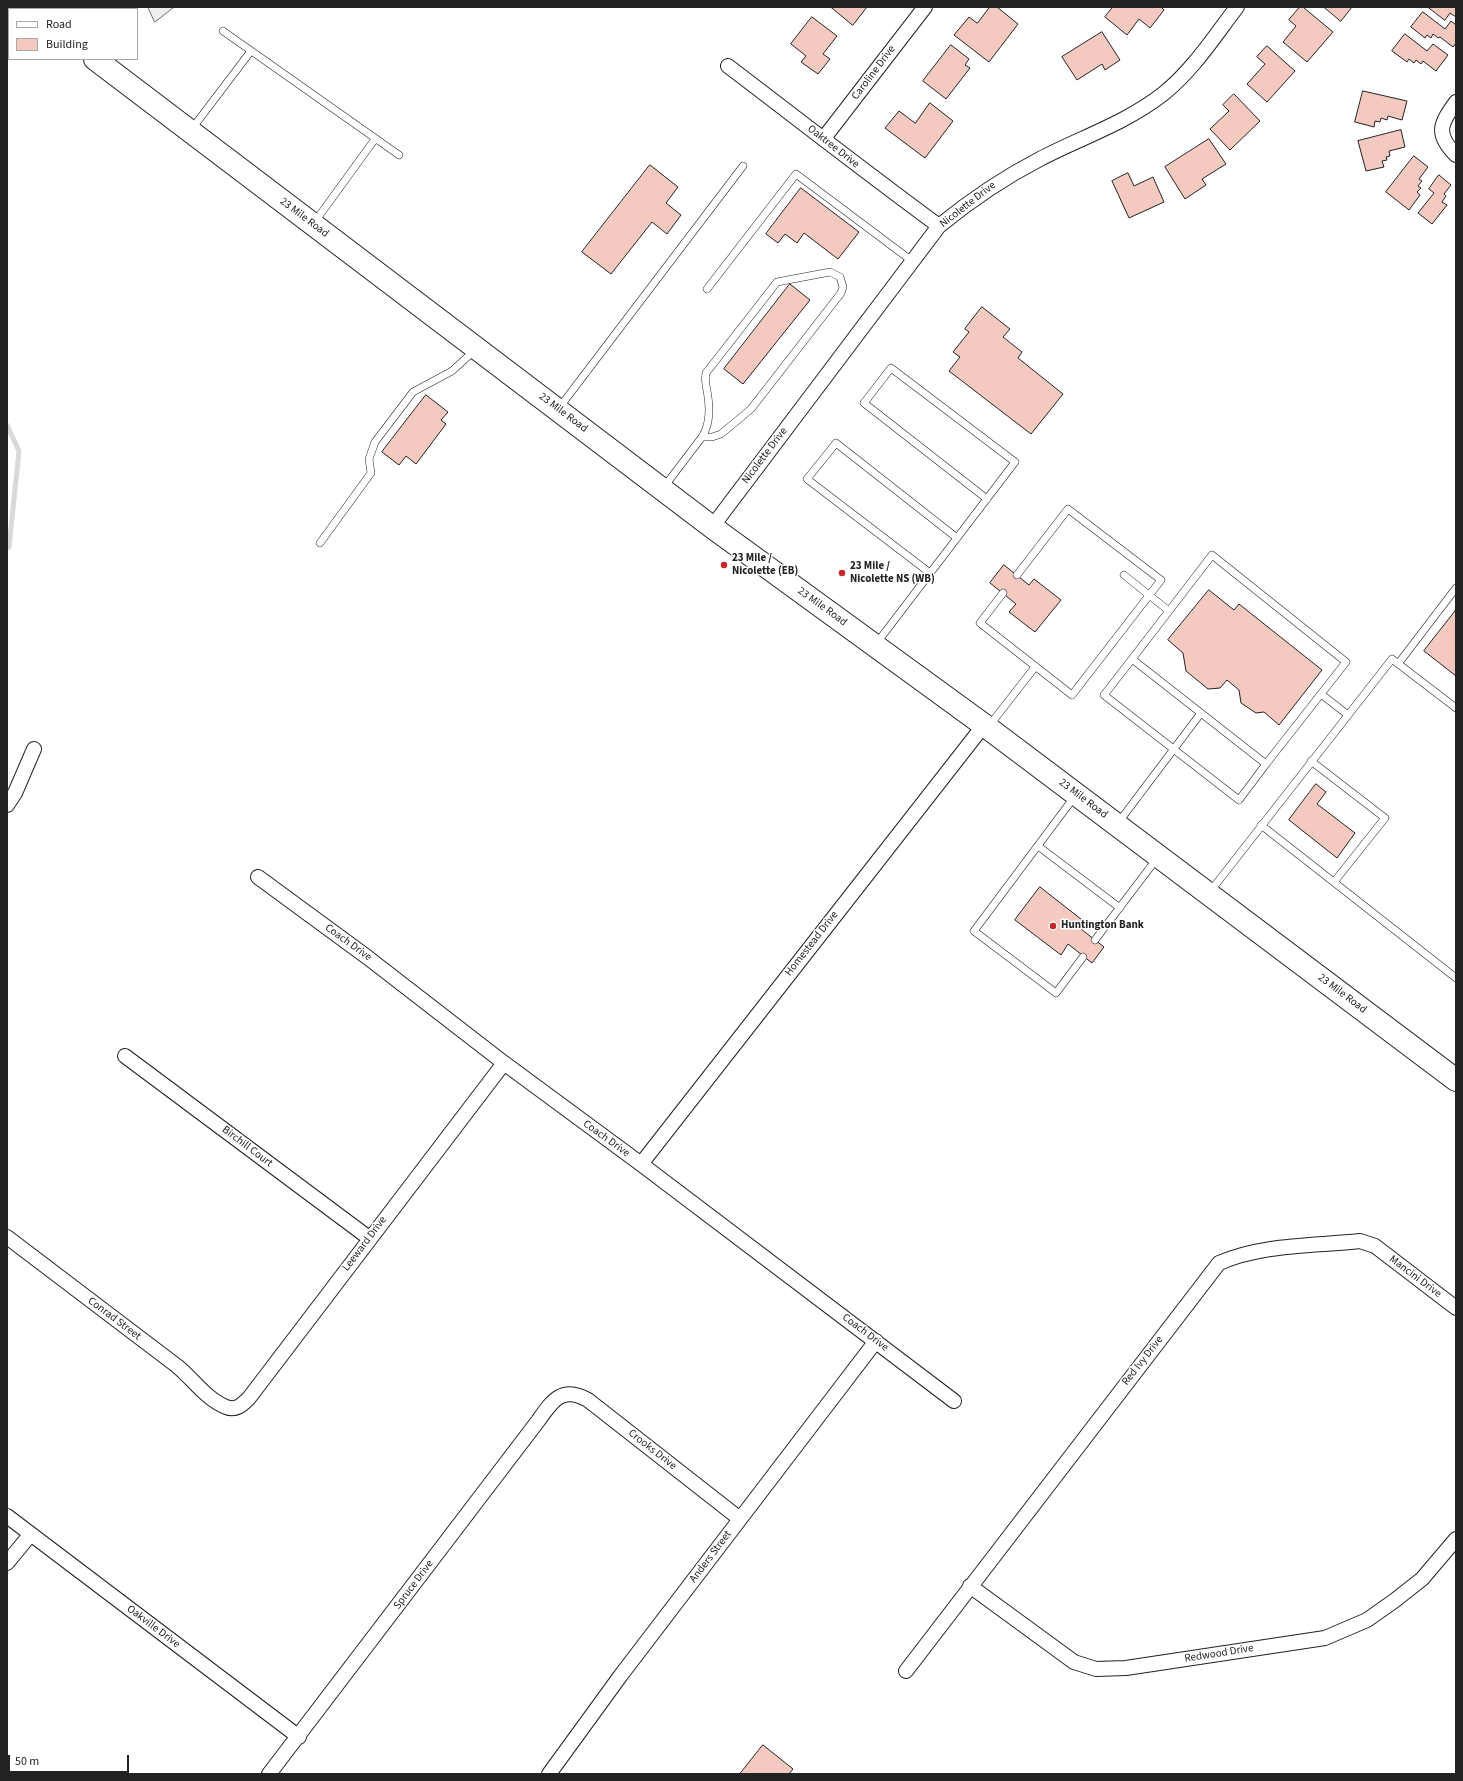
<!DOCTYPE html>
<style>
body{margin:0}
#map{position:relative;width:1463px;height:1781px;overflow:hidden;background:#fff;font-family:"Source Sans 3",sans-serif}
canvas{display:block}
.frame{position:absolute;inset:0;border:8px solid #222;pointer-events:none}
.legend{position:absolute;left:8px;top:8px;width:130px;height:52px;box-sizing:border-box;background:#fff;border:1px solid #a7a7a7;margin:0;padding:5px 7px;list-style:none;font-size:12px;color:#222}
.legend li{display:flex;align-items:center;gap:8px;height:20px}
.legend b{width:20px;border:1px solid #a7a7a7}
.scale{position:absolute;left:8px;top:1755px;width:121px;height:18px;box-sizing:border-box;border:2px solid #222;border-top:0;padding-left:5px;font-size:12px;line-height:14px;white-space:nowrap;color:#222;-webkit-text-stroke:3px #fff;paint-order:stroke}
</style>
<div id="map">
<canvas width="1463" height="1781"></canvas>
<div class="frame"></div>
<ul class="legend">
<li><b style="height:5px;background:#fff"></b>Road</li>
<li><b style="height:11px;background:#f3c9c0"></b>Building</li>
</ul>
<div class="scale">50 m</div>
</div>
<script>
const ctx = document.querySelector('canvas').getContext('2d');
ctx.lineJoin = 'round';
function fillPath(path, color) {
  ctx.fillStyle = color;
  ctx.fill(path, 'evenodd');
}
function trace(path, color, width, dash) {
  ctx.strokeStyle = color;
  ctx.lineWidth = width;
  ctx.lineCap = dash ? 'butt' : 'round';
  ctx.setLineDash(dash || []);
  ctx.stroke(path);
}
function write(font, color, halo, rows, align = 'center') {
  ctx.font = font + ' "Source Sans 3",sans-serif';
  ctx.lineWidth = 3;
  ctx.setLineDash([]);
  ctx.textBaseline = 'middle';
  ctx.strokeStyle = halo;
  ctx.fillStyle = color;
  for (const [text, x, y, turn = 0] of rows) {
    ctx.save();
    ctx.translate(x, y);
    ctx.rotate((+turn || 0) * Math.PI / 180);
    ctx.textAlign = isNaN(turn) ? turn : align;
    if (halo) ctx.strokeText(text, 0, 0);
    ctx.fillText(text, 0, 0);
    ctx.restore();
  }
}
const green = new Path2D(`
 M148,7H174L155,22Z`);
fillPath(green, '#eee');
trace(green, '#6f6f6f', 1);
trace(new Path2D(`
 M7,425L19,451L9,547L7,548`), '#d9d9d9', 5);
const building = new Path2D(`
 M831,7H867L853,25Z
 M990,7H997L1018,24L989,62L954,35L969,17L977,23Z
 M1113,7H1161L1164,10L1150,28L1139,19L1127,35L1105,17Z
 M1300,7H1303L1333,32L1307,62L1283,42L1296,26L1289,20Z
 M1324,7H1352L1341,21Z
 M1428,7H1456V17L1450,13L1445,20Z
 M1423,12L1445,29L1451,21L1456,25V43L1453,47L1440,37L1438,38L1433,34L1431,38L1427,35L1425,38L1411,27Z
 M812,17L837,36L823,54L830,59L818,74L801,62L806,56L791,44Z
 M1102,32L1120,60L1105,70L1102,64L1077,80L1062,57Z
 M1405,34L1427,51L1433,44L1448,55L1436,71L1423,61L1421,64L1416,60L1414,63L1409,59L1407,62L1392,51Z
 M951,45L969,59L965,65L970,68L946,99L923,81Z
 M1267,46L1295,71L1267,102L1247,84L1265,64L1257,57Z
 M1363,91L1407,101L1402,120L1388,116L1387,120L1381,118L1380,122L1375,121L1374,127L1355,122Z
 M1234,94L1260,121L1230,150L1210,129L1229,111L1223,105Z
 M930,103L953,121L925,158L885,128L899,111L915,123Z
 M1401,130L1405,147L1389,151L1390,156L1386,157L1387,160L1382,161L1384,167L1366,171L1358,141Z
 M1209,139L1226,164L1202,179L1206,185L1185,199L1165,167Z
 M1414,156L1428,167L1419,179L1422,181L1418,186L1421,188L1417,192L1420,195L1409,210L1386,192Z
 M650,165L678,187L666,203L681,215L667,234L652,222L611,274L582,252Z
 M1128,173L1134,186L1153,177L1164,202L1129,218L1112,181Z
 M1439,175L1451,185L1444,194L1446,196L1442,202L1447,205L1432,224L1418,213L1434,193L1429,189Z
 M801,188L859,232L838,259L804,233L797,243L785,234L778,243L766,234Z
 M790,284L810,300L743,384L724,369Z
 M982,307L1010,329L1003,337L1022,352L1018,358L1063,394L1031,434L949,371L960,357L953,352L969,332L965,329Z
 M426,395L448,412L441,420L446,424L416,464L406,456L399,465L382,452Z
 M1004,565L1029,585L1034,579L1061,600L1035,632L1009,612L1016,604L990,583Z
 M1209,590L1234,610L1239,604L1322,670L1279,725L1264,712L1256,713L1241,703L1239,690L1227,680L1220,688L1208,689L1186,671L1183,653L1168,640Z
 M1456,610V676L1424,651Z
 M1316,784L1326,792L1317,804L1355,833L1337,858L1289,820Z
 M1040,887L1086,923L1081,929L1104,947L1092,963L1068,944L1061,955L1015,920Z
 M763,1745L793,1769L789,1774H740Z`);
fillPath(building, '#f3c9c0');
trace(building, '#222', 1);
const lane = new Path2D(`
 M86,9L88,7
 M223,31L399,155
 M191,130L251,51
 M314,223L375,139
 M707,289L796,174L912,261
 M559,408L743,166
 M664,487L702,437H712L721,434L751,409L841,293L843,287L840,277L830,272L777,282L706,373C704,381 707,388 708,397C710,411 709,426 702,437
 M320,543L371,473L369,459L375,442L413,392L452,371L475,350
 M1212,555L1346,662L1266,764L1132,659Z
 M930,573L807,479L836,443L957,538
 M1124,575L1169,611
 M1003,593L980,623L1072,695L1161,580L1068,509L1017,575
 M876,644C922,583 969,523 1015,462L891,368L864,403L987,499
 M1132,659L1104,695L1239,800L1266,764
 M1398,664L1456,588
 M1321,694L1348,715
 M989,726L1035,667
 M1311,761L1385,818L1334,882
 M1075,796L974,931L1056,993L1083,957
 M1118,823L1201,713
 M1261,825L1456,978
 M1038,846L1120,908
 M1209,893L1392,659L1456,708
 M1095,940L1158,857`);
const street = new Path2D(`
 M728,66C799,120 868,174 939,226
 M1456,102C1440,124 1435,134 1456,155
 M824,138L925,7
 M712,527L939,226C971,200 1003,178 1040,159C1080,138 1126,123 1163,94C1193,70 1214,37 1237,7
 M7,805L15,793L34,749
 M258,877L367,957L504,1063L641,1164L954,1401
 M125,1056L369,1238
 M641,1164L984,725
 M7,1237C64,1280 120,1323 177,1366C193,1379 206,1399 226,1407C236,1411 242,1405 249,1398L504,1063
 M7,1516L299,1737
 M7,1563L30,1535
 M970,1586L1074,1662L1096,1669L1126,1668L1325,1638L1367,1620L1394,1601L1422,1579L1456,1539
 M906,1671L1219,1263C1262,1244 1314,1246 1360,1241L1375,1246L1456,1308
 M269,1774L538,1421C552,1401 562,1385 588,1400L740,1519
 M549,1774L621,1675L876,1341`);
const primary = new Path2D(`
 M26,7L29,9
 M95,59L712,527L984,725L1456,1080`);
trace(lane, '#222', 8);
trace(street, '#222', 16);
trace(primary, '#222', 24);
trace(lane, '#fff', 7);
trace(street, '#fff', 14);
trace(primary, '#fff', 22);
for (const [x, y, r, color] of [
 [724,565,4,"#c62828"],
 [842,573,4,"#c62828"],
 [1053,926,4,"#c62828"]
]) {
  const dot = new Path2D();
  dot.arc(x, y, r, 0, 2 * Math.PI);
  ctx.fillStyle = color;
  ctx.fill(dot);
  trace(dot, '#fff', 1.5);
}
write('11px', '#222', '#fff', [
 ["Caroline Drive",874,73,-53],
 ["Oaktree Drive",833,147,38],
 ["Nicolette Drive",968,205,-38],
 ["23 Mile Road",304,218,37],
 ["23 Mile Road",563,413,37],
 ["Nicolette Drive",765,456,-53],
 ["23 Mile Road",822,607,36],
 ["23 Mile Road",1083,799,37],
 ["Coach Drive",348,943,36],
 ["Homestead Drive",812,944,-52],
 ["23 Mile Road",1342,994,37],
 ["Coach Drive",606,1139,36],
 ["Birchill Court",247,1147,37],
 ["Leeward Drive",365,1244,-53],
 ["Mancini Drive",1415,1277,37],
 ["Conrad Street",114,1319,37],
 ["Coach Drive",865,1333,37],
 ["Red Ivy Drive",1143,1361,-52],
 ["Crooks Drive",652,1450,38],
 ["Anders Street",711,1557,-53],
 ["Spruce Drive",414,1585,-53],
 ["Oakville Drive",153,1627,37],
 ["Redwood Drive",1219,1654,-9]
]);
write('bold 11px', '#222', '#fff', [
 ["23 Mile /",732,559],
 ["Nicolette (EB)",732,572],
 ["23 Mile /",850,567],
 ["Nicolette NS (WB)",850,580],
 ["Huntington Bank",1061,926]
], 'left');
</script>
